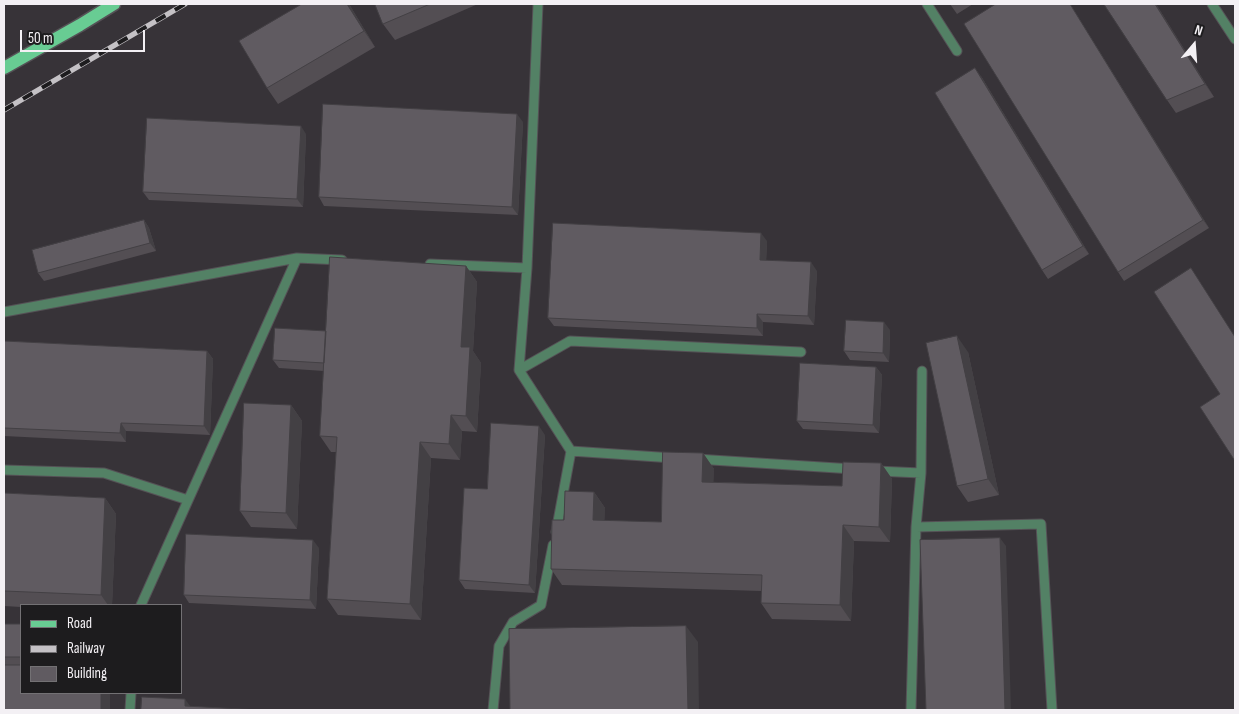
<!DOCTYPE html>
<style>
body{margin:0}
#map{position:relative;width:1239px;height:714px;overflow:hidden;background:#373338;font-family:"Sofia Sans Condensed",sans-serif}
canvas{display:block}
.frame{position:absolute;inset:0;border:5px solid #f3f0f4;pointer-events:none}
.legend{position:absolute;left:20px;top:604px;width:162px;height:90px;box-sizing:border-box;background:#1d1c1e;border:1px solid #737174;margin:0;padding:6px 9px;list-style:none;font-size:15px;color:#f3f0f4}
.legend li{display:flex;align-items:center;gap:10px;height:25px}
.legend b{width:25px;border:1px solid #737174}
.north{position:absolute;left:1169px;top:20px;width:50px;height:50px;-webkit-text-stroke:4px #1d1c1e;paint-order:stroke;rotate:18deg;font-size:14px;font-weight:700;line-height:20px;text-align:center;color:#f3f0f4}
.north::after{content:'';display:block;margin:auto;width:18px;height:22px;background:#f3f0f4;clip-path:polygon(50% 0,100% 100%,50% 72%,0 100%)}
.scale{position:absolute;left:20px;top:30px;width:125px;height:22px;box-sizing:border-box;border:2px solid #f3f0f4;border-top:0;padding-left:6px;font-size:15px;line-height:18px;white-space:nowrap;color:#f3f0f4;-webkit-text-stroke:4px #1d1c1e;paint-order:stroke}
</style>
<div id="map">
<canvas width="1239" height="714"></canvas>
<div class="frame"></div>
<ul class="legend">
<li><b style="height:6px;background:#68cc93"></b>Road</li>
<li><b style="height:6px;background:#c4c1c5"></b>Railway</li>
<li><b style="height:14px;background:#605b61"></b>Building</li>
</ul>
<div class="north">N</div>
<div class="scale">50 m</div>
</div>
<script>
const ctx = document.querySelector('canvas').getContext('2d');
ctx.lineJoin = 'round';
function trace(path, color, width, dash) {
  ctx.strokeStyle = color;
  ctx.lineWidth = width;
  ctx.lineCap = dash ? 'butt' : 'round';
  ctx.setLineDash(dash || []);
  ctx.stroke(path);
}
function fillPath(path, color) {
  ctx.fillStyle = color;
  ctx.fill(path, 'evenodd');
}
const lane = new Path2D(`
 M927,4L957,51
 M1212,4L1235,39
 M430,264L527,268L519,370L571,451L556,532
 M527,268L538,4
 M4,312L297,258
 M519,370L570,341L801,352
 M571,451L673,458
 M696,459L853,469
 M4,470L104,473L188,500
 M876,471L921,473L916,527L911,710
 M921,473L922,371
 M916,527L1041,524L1052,710
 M141,605L297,258L342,260
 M130,710L131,693
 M493,710L499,646L513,622L541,605L553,545`);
const primary = new Path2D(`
 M4,68L80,25L114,4`);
trace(lane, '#555156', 11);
trace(primary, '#555156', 15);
trace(lane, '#538165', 9);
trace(primary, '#68cc93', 12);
const rail = new Path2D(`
 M4,110L185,4`);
trace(rail, '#c4c1c5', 5.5);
trace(rail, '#1d1c1e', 4, [11]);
fillPath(new Path2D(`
 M302,4H349L375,47L278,104L267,88Z
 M375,4H478L395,40L383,24Z
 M950,4H973L957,14Z
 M1070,4L1209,228L1124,281L1118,272Z
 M1156,4L1214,97L1176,113L1167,100Z
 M981,76L1089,254L1048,279L1042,270Z
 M523,122L518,215L324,206L319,197Z
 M306,134L303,207L149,200L143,192Z
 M144,220L149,228L156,251L44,281L38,273Z
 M767,241L766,260L817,271L814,325L763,322V336L554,326L548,318Z
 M466,266L477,282L473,351L481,363L477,432L462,431L460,460L431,458L421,620L338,615L327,599L336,452H331L320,436L324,371L279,368L273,360Z
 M890,330L889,362L850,360L844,351Z
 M4,341L207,351L213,359L210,435L126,431V442L4,436Z
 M968,352L999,495L968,502L957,486Z
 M876,367L882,375L879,433L803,429L797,421Z
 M291,405L302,421L297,529L251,527L240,511Z
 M545,435L535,593L465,589L459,580L487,489Z
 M703,453L714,469L713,482L842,486L881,463L892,479L890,542L854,541L851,621L772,619L761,603L762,591L562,585L551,569L564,520L594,492L605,508L604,521L661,522Z
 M4,493L105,498L116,514L112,605H21V607L4,606Z
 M319,548L316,609L189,603L184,595Z
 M4,624H21V693L4,710Z`), '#534e53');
fillPath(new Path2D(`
 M347,4H349L375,47L364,31Z
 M1070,4L1209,228L1203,220Z
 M1155,4H1156L1214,97L1205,84Z
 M975,68L981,76L1089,254L1083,246Z
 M517,114L523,122L518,215L512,207Z
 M301,126L306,134L303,207L297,199Z
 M144,220L149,228L156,251L150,243Z
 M761,233L767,241L766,268L760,260Z
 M811,262L817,271L814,325L808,316Z
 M466,266L477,282L473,351L481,363L477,432L466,416L461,347Z
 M757,314L763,322V336L757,328Z
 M884,322L890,330L889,362L883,353Z
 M957,336L968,352L999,495L988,479Z
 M207,351L213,359L210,435L204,426Z
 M876,367L882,375L879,433L873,425Z
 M291,405L302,421L297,529L286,513Z
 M451,415L462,431L460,460L449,444Z
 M121,423L126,431V442L120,433Z
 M539,426L545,435L535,593L529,585Z
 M420,442L431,458L421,620L410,604Z
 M703,453L714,469L713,498L702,482Z
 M881,463L892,479L890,542L879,527Z
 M594,492L605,508L604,536L593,520Z
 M105,498L116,514L112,605H108L101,595Z
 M843,525L854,541L851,621L840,605Z
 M1000,538L1006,546L1011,710H1005Z
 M313,540L319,548L316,609L310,600Z
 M686,626L698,642L699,710H688Z
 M101,693H110V710H101Z
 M185,699L193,710L185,706Z`), '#434044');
const building = new Path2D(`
 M302,4H347L364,31L267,88L239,41Z
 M375,4H430L383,24Z
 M996,4H1070L1203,220L1118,272L964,24Z
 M1104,4H1155L1205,84L1167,100Z
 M975,68L1083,246L1042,270L935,93Z
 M323,104L517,114L512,207L319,197Z
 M147,118L301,126L297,199L143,192Z
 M144,220L150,243L38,273L32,250Z
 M553,223L761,233L760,260L811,262L808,316L757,314V328L548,318Z
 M330,257L466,266L461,347H470L466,416L451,415L449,444L420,442L410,604L327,599L337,437L320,436Z
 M1191,268L1235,337V461L1200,407L1220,394L1154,292Z
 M846,320L884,322L883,353L844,351Z
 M275,328L326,331L324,363L273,360Z
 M957,336L988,479L957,486L926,343Z
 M4,341L207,351L204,426L121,423L120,433L4,428Z
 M800,363L876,367L873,425L797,421Z
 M244,403L291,405L286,513L240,511Z
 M491,423L539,426L529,585L459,580L464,488L487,489Z
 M663,452L703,453L702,482L842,486L843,462L881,463L879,527L843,525L840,605L761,603L762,575L551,569L552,520H564L565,491L594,492L593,520L661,522Z
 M4,493L105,498L101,595L4,591Z
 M186,534L313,540L310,600L184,595Z
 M1000,538L1005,710H926L920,540Z
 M4,624H21V657H4Z
 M686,626L688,710H510L509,629Z
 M4,665H21V693H101V710H4Z
 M142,697L185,699V706L260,710H141Z`);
fillPath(building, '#605b61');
trace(building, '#434044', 1);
</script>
